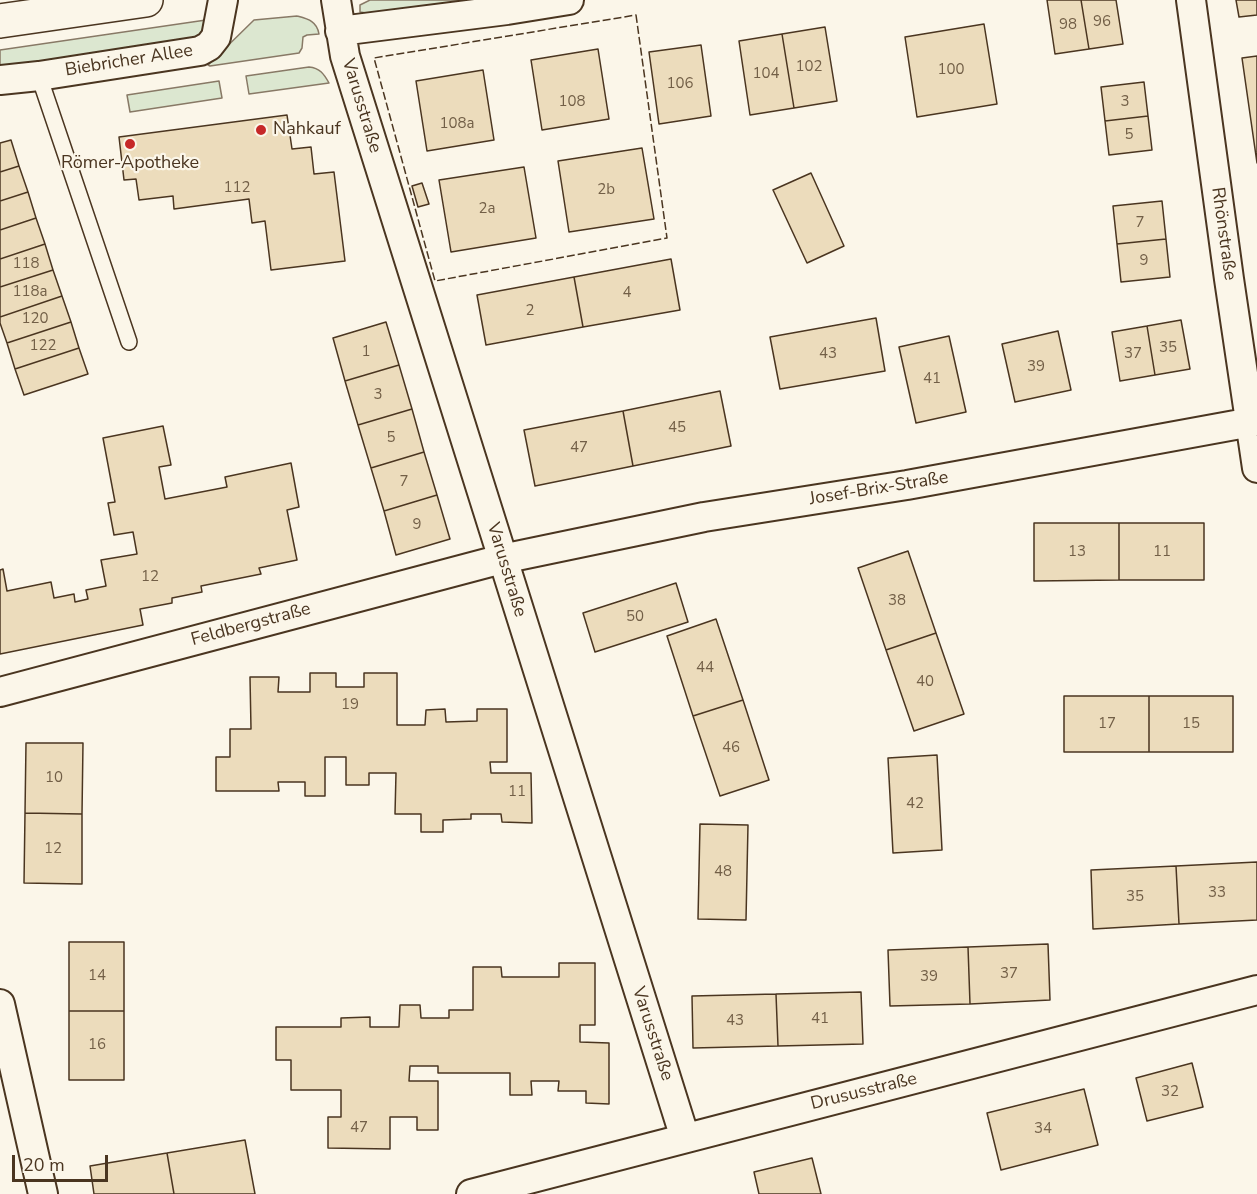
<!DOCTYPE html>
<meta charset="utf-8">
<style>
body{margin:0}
#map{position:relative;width:1257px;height:1194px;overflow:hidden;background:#fbf6e9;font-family:"Nunito Sans",sans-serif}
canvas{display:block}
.scale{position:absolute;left:12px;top:1155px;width:96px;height:27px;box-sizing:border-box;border:3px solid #4a3520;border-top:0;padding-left:8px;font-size:18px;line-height:21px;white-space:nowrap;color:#4a3520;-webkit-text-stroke:4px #fbf6e9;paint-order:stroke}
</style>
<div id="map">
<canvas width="1257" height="1194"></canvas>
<div class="scale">20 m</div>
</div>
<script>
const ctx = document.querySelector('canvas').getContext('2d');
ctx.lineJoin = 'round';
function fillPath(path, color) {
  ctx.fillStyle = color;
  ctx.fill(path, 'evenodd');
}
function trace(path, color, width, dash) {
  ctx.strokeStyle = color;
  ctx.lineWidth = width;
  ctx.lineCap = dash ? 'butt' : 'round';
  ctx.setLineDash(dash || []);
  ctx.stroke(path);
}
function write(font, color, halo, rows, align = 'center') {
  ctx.font = font + ' "Nunito Sans",sans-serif';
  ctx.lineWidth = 4.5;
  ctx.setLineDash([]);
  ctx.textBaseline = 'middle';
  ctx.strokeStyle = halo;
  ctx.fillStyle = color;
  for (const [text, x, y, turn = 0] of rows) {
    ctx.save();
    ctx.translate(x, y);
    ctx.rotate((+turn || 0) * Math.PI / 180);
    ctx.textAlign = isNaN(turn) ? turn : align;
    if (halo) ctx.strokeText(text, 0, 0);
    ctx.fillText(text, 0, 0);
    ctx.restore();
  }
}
const green = new Path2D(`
 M370,0H494L385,16L360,12V5Z
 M297,16C308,19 317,21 319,34L307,35L303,37L302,48L299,53L210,66L208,65L254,20Z
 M206,20L212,22L187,48L0,71V50Z
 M309,67C320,68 324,74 329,83L249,94L246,76Z
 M219,81L222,98L130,112L127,95Z`);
fillPath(green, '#dce7d0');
trace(green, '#887966', 1.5);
const building = new Path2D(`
 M1047,0H1081L1089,49L1055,54Z
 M1081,0H1116L1123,44L1089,49Z
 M1236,0H1257V15L1239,17Z
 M984,24L997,104L917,117L905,37Z
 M825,27L837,101L794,108L782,34Z
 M782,34L794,108L750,115L739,41Z
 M701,45L711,116L659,124L649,52Z
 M598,49L609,119L542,130L531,60Z
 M1257,56V163L1242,58Z
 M483,70L494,140L427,151L416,81Z
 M1144,82L1148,116L1105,121L1101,87Z
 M287,115L292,149L311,147L314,174L334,172L345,261L271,270L265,221L252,223L249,199L174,209L173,196L139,200L136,179L124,180L119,137Z
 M1148,116L1152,150L1109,155L1105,121Z
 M11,140L19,166L0,172V143Z
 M642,148L654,219L569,232L558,161Z
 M19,166L28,192L0,201V172Z
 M524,167L536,238L451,252L439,180Z
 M811,173L844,246L807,263L773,190Z
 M422,183L429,204L418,207L412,186Z
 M28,192L36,218L0,230V201Z
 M1162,201L1166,239L1117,244L1113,206Z
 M36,218L45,244L0,259V230Z
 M1166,239L1170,277L1121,282L1117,244Z
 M45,244L53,270L0,287V259Z
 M671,259L680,310L583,327L574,277Z
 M53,270L62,296L0,317V287Z
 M574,277L583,327L486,345L477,295Z
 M62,296L71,322L7,343L0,323V317Z
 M876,318L885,371L780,389L770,337Z
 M1181,320L1190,369L1155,375L1147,326Z
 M71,322L79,348L15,369L7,343Z
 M386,322L399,365L345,381L333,338Z
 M1147,326L1155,375L1120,381L1112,332Z
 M1058,331L1071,390L1015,402L1002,344Z
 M949,336L966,412L916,423L899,347Z
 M79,348L88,374L24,395L15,369Z
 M399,365L412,409L358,425L345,381Z
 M720,391L731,446L633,466L623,411Z
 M412,409L424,452L371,468L358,425Z
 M623,411L633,466L535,486L524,430Z
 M163,426L171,465L159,467L165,499L227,487L225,477L291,463L299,507L287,510L297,560L259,568L261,574L201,586L202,592L172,598V603L140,609L143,625L0,654V570L3,569L7,591L51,582L54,598L74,594L75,602L88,599L86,590L106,586L101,560L137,554L133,532L114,535L108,503L115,502L103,438Z
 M424,452L437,495L384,511L371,468Z
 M437,495L450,539L396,555L384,511Z
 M1034,523H1119V580L1034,581Z
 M1119,523H1204V580H1119Z
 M908,551L936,633L886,650L858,568Z
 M676,583L688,622L595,652L583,613Z
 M716,619L743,700L693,716L667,636Z
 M936,633L964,714L914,731L886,650Z
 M310,673H336V687H364V673H397V725H425L426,710L445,709L446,722L477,721V709H507V762H490L491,773H531L532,823L502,822L501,814H471V819L443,820V832H421V814H395L396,773H369V785H346V757H325V796H305V782H278L279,791H216V757H230V729H251L250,677H279L278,692H310Z
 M1064,696H1149V752H1064Z
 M1149,696H1233V752H1149Z
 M743,700L769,780L720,796L693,716Z
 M26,743H83L82,814L25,813Z
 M937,755L942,850L893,853L888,758Z
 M25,813L82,814V884L24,883Z
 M700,824L748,825L746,920L698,919Z
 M1257,862V920L1179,924L1176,866Z
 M1176,866L1179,924L1093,929L1091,870Z
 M69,942H124V1011H69Z
 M1048,944L1050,1000L970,1004L968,947Z
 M968,947L970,1004L890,1006L888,950Z
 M559,963H595V1025H580V1042L609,1043V1104L586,1103V1091H558L559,1081H531L532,1095H510V1073H438V1066H410L409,1081H438V1130H417V1117H390V1149L328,1148V1117H341V1090H291V1060H276V1027H341V1018L370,1017V1027H399L400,1005H420L421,1018H449V1010H473V967H501L502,977H559Z
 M861,992L863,1044L778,1046L776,994Z
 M776,994L778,1046L693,1048L692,996Z
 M69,1011H124V1080H69Z
 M1192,1063L1203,1107L1147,1121L1136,1078Z
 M1084,1089L1098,1145L1001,1170L987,1113Z
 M245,1140L255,1194H174L167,1153Z
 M167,1153L174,1194H94L90,1166Z
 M812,1158L821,1194H759L754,1172Z`);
fillPath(building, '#ecdcbc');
trace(building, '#4a3520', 1.5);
const lane = new Path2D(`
 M39,76L129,342`);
const street = new Path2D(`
 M336,0L345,56L685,1138
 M1191,0L1229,279L1257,468
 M340,31L507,10L569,0
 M0,80L39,76L200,51L209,46L216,37L223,0
 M0,692L502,559L704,517L907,485L1257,421
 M0,1004L43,1194
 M471,1194L1257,990`);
const secondary = new Path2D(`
 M0,21L146,0`);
trace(lane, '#4a3520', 18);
trace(street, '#4a3520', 32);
trace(secondary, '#4a3520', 36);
trace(lane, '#fbf6e9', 15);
trace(street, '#fbf6e9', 28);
trace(secondary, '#fbf6e9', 33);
trace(new Path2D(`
 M636,15L667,238L435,281L374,58Z`), '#4a3520', 1.5, [8, 3]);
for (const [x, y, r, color] of [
 [261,130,6,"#c62828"],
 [130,144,6,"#c62828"]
]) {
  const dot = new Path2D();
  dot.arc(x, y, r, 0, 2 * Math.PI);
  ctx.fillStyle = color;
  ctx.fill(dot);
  trace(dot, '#fbf6e9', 2);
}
write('15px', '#725f47', null, [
 ["96",1102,22],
 ["98",1068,25],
 ["102",809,67],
 ["100",951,70],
 ["104",766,74],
 ["106",680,84],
 ["108",572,102],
 ["3",1125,102],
 ["108a",457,124],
 ["5",1129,135],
 ["112",237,188],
 ["2b",606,190],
 ["2a",487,209],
 ["7",1140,223],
 ["9",1144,261],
 ["118",26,264],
 ["118a",30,292],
 ["4",627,293],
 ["2",530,311],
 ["120",35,319],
 ["122",43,346],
 ["35",1168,348],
 ["1",366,352],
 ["43",828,354],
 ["37",1133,354],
 ["39",1036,367],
 ["41",932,379],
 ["3",378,395],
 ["45",677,428],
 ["5",391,438],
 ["47",579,448],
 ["7",404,482],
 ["9",417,525],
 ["13",1077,552],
 ["11",1162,552],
 ["12",150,577],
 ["38",897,601],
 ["50",635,617],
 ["44",705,668],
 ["40",925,682],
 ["19",350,705],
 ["17",1107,724],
 ["15",1191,724],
 ["46",731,748],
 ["10",54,778],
 ["11",517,792],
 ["42",915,804],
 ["12",53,849],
 ["48",723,872],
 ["33",1217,893],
 ["35",1135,897],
 ["37",1009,974],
 ["14",97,976],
 ["39",929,977],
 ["41",820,1019],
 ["43",735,1021],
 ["16",97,1045],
 ["32",1170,1092],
 ["47",359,1128],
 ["34",1043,1129]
]);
write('18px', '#4a3520', '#fbf6e9', [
 ["Biebricher Allee",129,61,-9],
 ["Varusstraße",361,106,73],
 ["Rhönstraße",1223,234,82],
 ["Josef-Brix-Straße",879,489,-9],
 ["Varusstraße",506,570,73],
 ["Feldbergstraße",251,625,-15],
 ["Varusstraße",652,1034,72],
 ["Drususstraße",864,1092,-14]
]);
write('18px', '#4a3520', '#fbf6e9', [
 ["Nahkauf",273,130],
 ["Römer-Apotheke",130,164,"center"]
], 'left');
</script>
